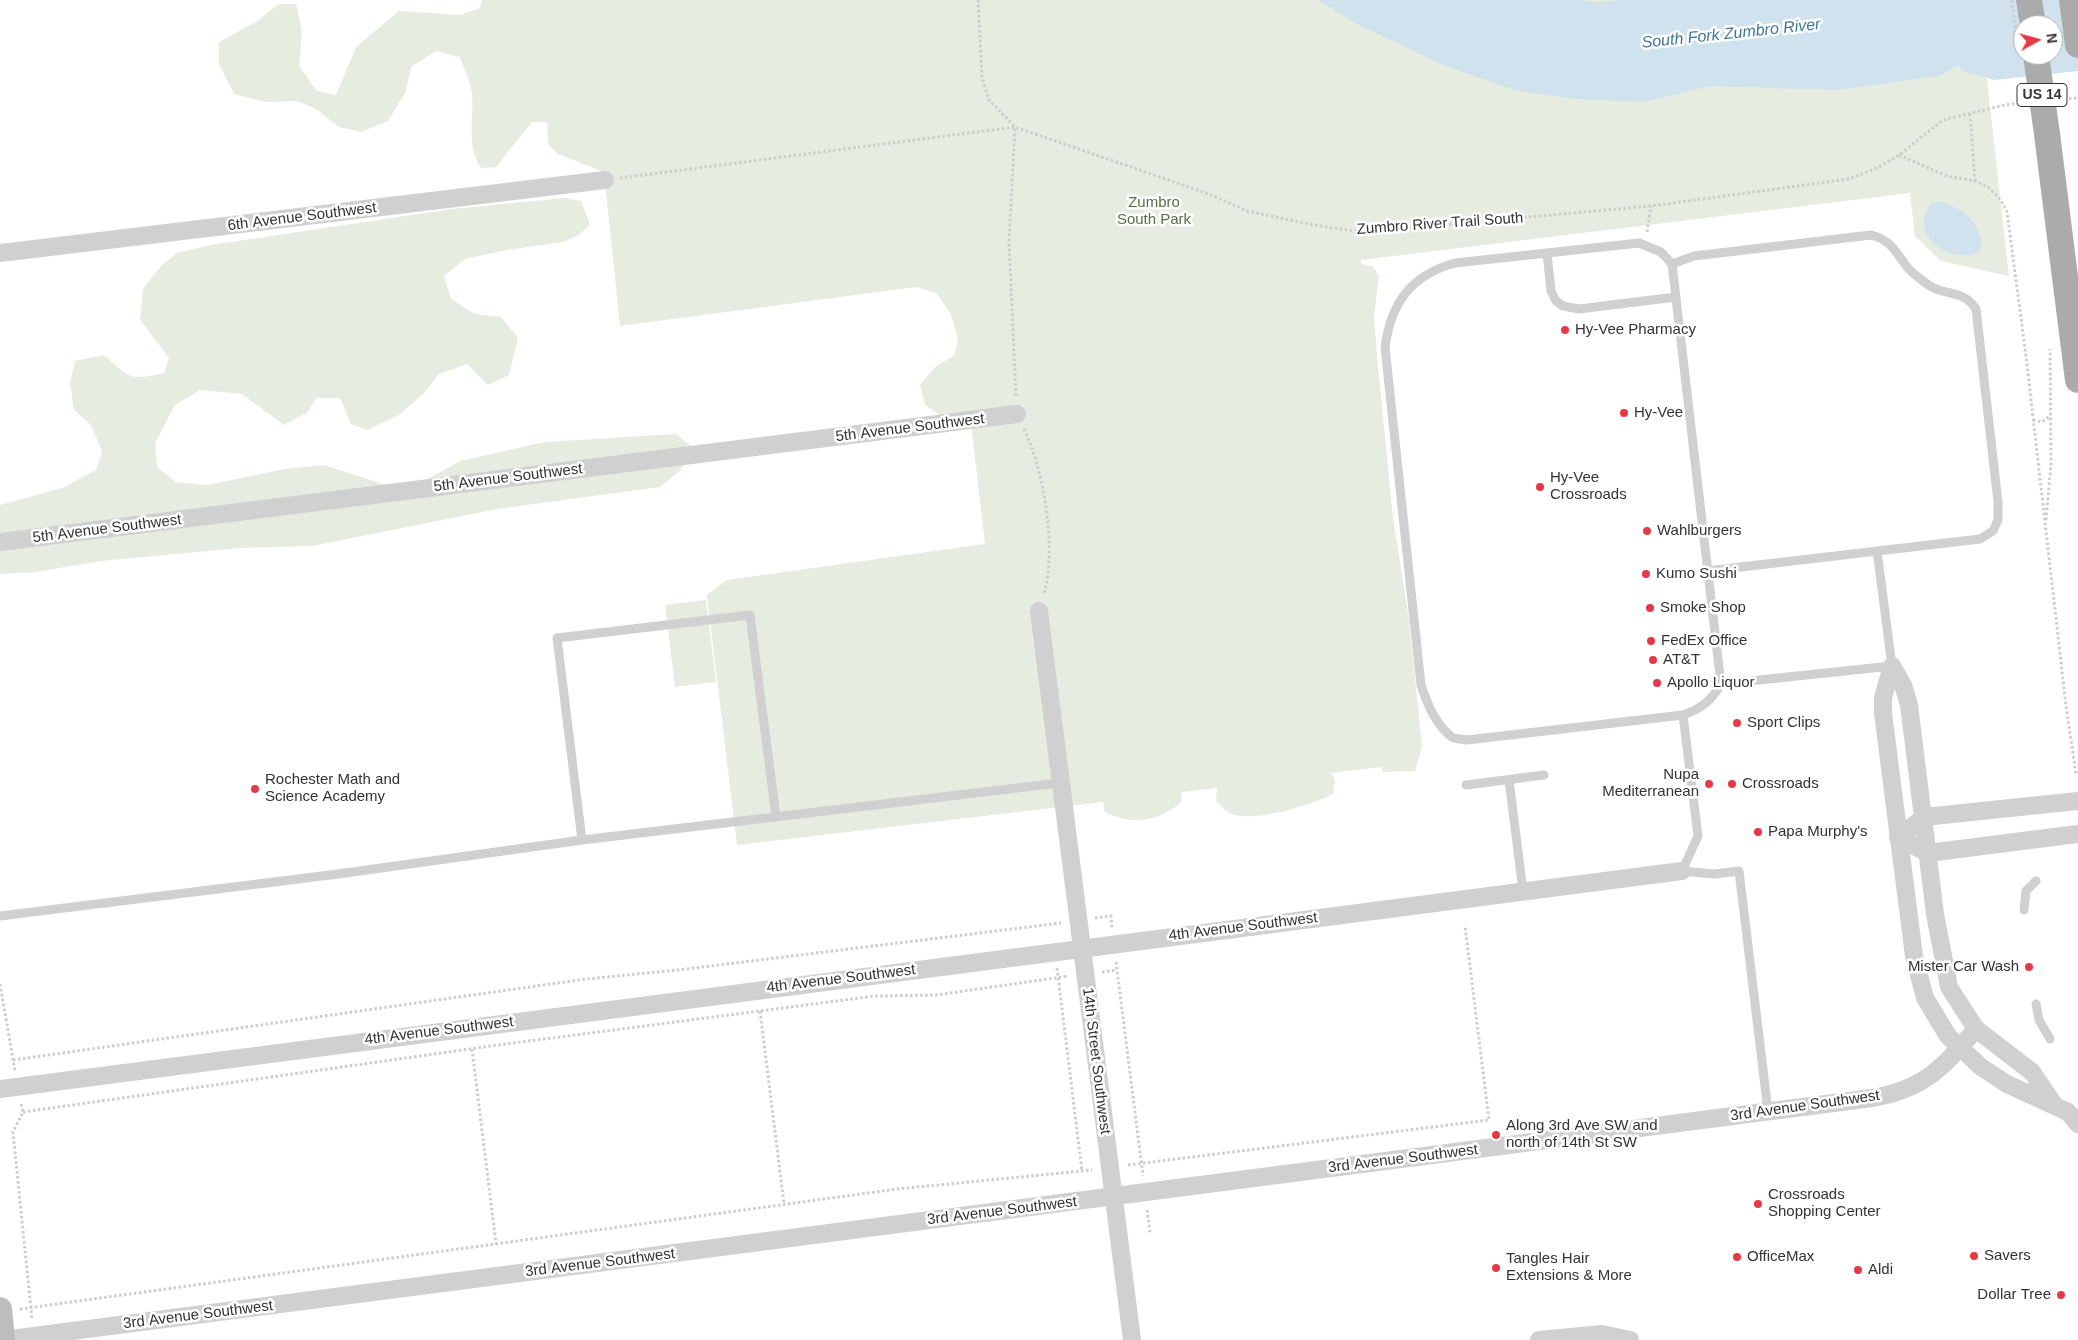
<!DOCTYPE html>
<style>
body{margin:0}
#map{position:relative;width:2078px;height:1340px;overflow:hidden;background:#fff;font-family:Arial,sans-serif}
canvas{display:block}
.north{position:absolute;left:2013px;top:15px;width:50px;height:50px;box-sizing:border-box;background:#fff;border:1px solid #adadad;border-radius:50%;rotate:83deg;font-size:14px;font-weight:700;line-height:20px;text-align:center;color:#333}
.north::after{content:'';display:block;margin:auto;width:18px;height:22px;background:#e63946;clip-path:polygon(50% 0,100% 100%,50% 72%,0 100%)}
</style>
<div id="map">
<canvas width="2078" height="1340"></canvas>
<div class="north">N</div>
</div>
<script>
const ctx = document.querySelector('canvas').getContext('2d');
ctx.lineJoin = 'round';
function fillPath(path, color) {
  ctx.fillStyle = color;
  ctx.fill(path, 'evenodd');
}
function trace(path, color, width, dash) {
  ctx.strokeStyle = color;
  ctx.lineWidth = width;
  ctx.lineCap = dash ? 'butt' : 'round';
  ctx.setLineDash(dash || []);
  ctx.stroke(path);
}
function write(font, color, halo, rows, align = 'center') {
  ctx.font = font + ' Arial,sans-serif';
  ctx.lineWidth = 5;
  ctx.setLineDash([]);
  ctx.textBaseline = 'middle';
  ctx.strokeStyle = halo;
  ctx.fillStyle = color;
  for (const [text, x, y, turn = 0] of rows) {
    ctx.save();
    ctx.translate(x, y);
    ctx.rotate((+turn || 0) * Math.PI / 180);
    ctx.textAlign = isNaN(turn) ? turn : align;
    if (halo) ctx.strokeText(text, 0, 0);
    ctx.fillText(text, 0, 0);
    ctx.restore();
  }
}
fillPath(new Path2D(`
 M482,0H1978L2009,276L1941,261L1915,236L1910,193L1361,260V264L1372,266L1379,275L1374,316L1378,366L1393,518L1409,620L1422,746L1415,771L1383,772L1381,767L1331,773L1335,780L1333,794C1313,805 1248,825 1228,812C1224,809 1220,804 1216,801L1217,788L1182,792L1181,803C1158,821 1132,826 1105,812L1103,802L737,845L707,595L727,580L985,544L970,414L944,418L925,405L920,385L936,366L954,356L958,339L951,314L936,293L916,287L620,326L604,172L558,154L548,144L547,122H532L496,167L481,168C466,146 474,120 472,95C471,83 464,69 460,57L436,51L412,66L405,93L388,121L361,132L339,127L316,109L297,101L266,102L234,94L219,64V42L256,22L279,4H296L302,32L299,66L317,91L336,95L356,47L399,11L460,15L480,8Z
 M565,198L581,201L590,224L579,235L563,242L506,250L465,259L444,276L451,299L475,314L501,317L518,338L509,375L488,385L467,364L439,374L424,393L399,415L367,430L351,424L340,398H316L308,412L284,425L242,394L200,390L175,405L155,443L157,467L176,482L208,485L285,469L324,465L392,487L428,479L460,461L545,442L676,434L692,447L681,470L660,487L497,509L312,546L239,548L101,561L35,572L0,574V505L62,488L96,470L102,451L91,425L74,410L70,383L75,361L104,355C130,378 129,381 164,373L169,358L140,320L143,289L161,266L177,253L211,245L452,209Z
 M706,600L716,682L675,687L665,605Z`), '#e6ecdf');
fillPath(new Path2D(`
 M1318,0H1582L1595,2L1624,0H2078V71L1994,80L1962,71L1959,65L1938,76L1838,90L1710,86L1645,102L1575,99L1517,91L1445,66L1355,23ZM2023,25H2053V55H2023Z
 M1939,202C1955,206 1968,212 1976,227C2007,280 1894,252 1932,203Z`), '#cfe2ee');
trace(new Path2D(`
 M978,0L982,78L989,100L1015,127L1209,194L1247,211L1320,226L1362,232L1651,206L1849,179L1879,167L1899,155L1943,120L2005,105L2020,103
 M2064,99L2078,98
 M1970,114L1975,181
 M1899,155L1947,176L1975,181L1988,187L2001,200L2007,212L2026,356L2066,706L2076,774L2078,773
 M620,178L1015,127L1009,243L1016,397
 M1647,232L1651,206
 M2033,420L2042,422L2050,416
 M1024,429C1044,471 1057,548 1044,594
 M2046,520L2051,464L2050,349
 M1095,918L1111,916L1112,928
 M1116,962L1143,1176
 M1057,968L1082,1171
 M1102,972L1117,970
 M0,984L15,1071
 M760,1011L784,1204
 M472,1049L496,1244
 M13,1060L586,979L678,970L1061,923
 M21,1104L23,1112L13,1132L32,1319
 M23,1112L498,1045L875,996L936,995L1069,976
 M1128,1165L1489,1120L1465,926
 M1147,1210L1150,1233
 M20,1309L897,1189L1092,1170`), '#cdcdcd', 3, [2.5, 2.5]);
trace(new Path2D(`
 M1639,243L1661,252L1672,264L1721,684C1712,700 1701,709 1683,715L1467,740L1453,738C1436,725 1428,706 1421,685L1385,347C1391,303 1411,275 1455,263Z
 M1547,253L1551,291L1556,301L1563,306L1579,309L1676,297
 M1672,264L1694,256L1871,235C1899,242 1898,264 1919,278C1925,283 1932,288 1939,290C1955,295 1966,294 1976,309L1998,502V520L1993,531L1980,539L1707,571
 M1721,684L1892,666L1877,551
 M1683,715L1698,836L1682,871L1714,874L1739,871L1768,1111
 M1509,780L1523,891
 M1466,785L1544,775
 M582,840L557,638L750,615L776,817
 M2024,910L2026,891L2036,881
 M0,916L338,874L582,840L1059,783
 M2036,1004L2039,1020L2050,1039`), '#d0d0d0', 9);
trace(new Path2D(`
 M0,253L605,180
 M0,542L1017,414
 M1039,611L1132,1340
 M1892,666L1883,698V713L1914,956L1925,998L1948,1036L1981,1067L2007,1084L2068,1112L2078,1124
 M1892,666L1903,685L1909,705L1935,914L1949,987L1976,1029L2032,1072L2055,1106
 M1898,838L1924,817L2078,801
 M1898,838L1928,853L2078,834
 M0,1089L1682,871
 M3,1340L1872,1098C1925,1089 1943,1067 1976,1029
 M1539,1340L1602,1334L1630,1340`), '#d0d0d0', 18);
trace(new Path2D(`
 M0,1309L3,1340`), '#bdbdbd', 24);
trace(new Path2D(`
 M2029,0L2033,25
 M2072,0L2078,45
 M2047,134L2078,380`), '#ababab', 26);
trace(new Path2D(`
 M2012,0L2017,45`), '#cdcdcd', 3, [2.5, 2.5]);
trace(new Path2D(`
 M2036,55L2047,134`), '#ababab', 26);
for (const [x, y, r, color] of [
 [1565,330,5,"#e63946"],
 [1624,413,5,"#e63946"],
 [1540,487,5,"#e63946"],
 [1647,531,5,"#e63946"],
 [1646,574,5,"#e63946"],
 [1650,608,5,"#e63946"],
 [1651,641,5,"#e63946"],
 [1653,660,5,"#e63946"],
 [1657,683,5,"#e63946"],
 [1737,723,5,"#e63946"],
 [1709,784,5,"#e63946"],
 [1732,784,5,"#e63946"],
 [255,789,5,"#e63946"],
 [1758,832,5,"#e63946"],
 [2029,967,5,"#e63946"],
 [1496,1135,5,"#e63946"],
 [1758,1204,5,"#e63946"],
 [1974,1256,5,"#e63946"],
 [1737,1257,5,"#e63946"],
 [1496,1268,5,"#e63946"],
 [1858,1270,5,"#e63946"],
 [2061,1295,5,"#e63946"]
]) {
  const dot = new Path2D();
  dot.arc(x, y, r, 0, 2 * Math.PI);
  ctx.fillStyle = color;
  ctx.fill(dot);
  trace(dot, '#fff', 2);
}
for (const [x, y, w] of [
 [2042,95,50]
]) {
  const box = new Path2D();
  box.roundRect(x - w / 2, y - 11.5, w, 23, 4);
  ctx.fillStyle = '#fff';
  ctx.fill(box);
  trace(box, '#333', 1);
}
write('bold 14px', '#333', null, [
 ["US 14",2042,95]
]);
write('15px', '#56703f', '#fff', [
 ["Zumbro",1154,203],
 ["South Park",1154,220]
]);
write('15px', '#333', '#fff', [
 ["6th Avenue Southwest",302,217,-7],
 ["Zumbro River Trail South",1440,224,-4],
 ["5th Avenue Southwest",910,428,-7],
 ["5th Avenue Southwest",508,478,-7],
 ["5th Avenue Southwest",107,529,-7],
 ["4th Avenue Southwest",1243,927,-7],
 ["4th Avenue Southwest",841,979,-7],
 ["4th Avenue Southwest",439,1031,-7],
 ["14th Street Southwest",1096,1061,83],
 ["3rd Avenue Southwest",1805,1106,-8],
 ["3rd Avenue Southwest",1403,1159,-7],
 ["3rd Avenue Southwest",1002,1211,-7],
 ["3rd Avenue Southwest",600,1263,-7],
 ["3rd Avenue Southwest",198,1315,-7]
]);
write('15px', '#333', '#fff', [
 ["Hy-Vee Pharmacy",1575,330],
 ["Hy-Vee",1634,413],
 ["Hy-Vee",1550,478],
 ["Crossroads",1550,495],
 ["Wahlburgers",1657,531],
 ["Kumo Sushi",1656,574],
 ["Smoke Shop",1660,608],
 ["FedEx Office",1661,641],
 ["AT&T",1663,660],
 ["Apollo Liquor",1667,683],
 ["Sport Clips",1747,723],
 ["Nupa",1699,775,"right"],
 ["Mediterranean",1699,792,"right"],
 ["Rochester Math and",265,780],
 ["Science Academy",265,797],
 ["Crossroads",1742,784],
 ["Papa Murphy's",1768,832],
 ["Mister Car Wash",2019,967,"right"],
 ["Along 3rd Ave SW and",1506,1126],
 ["north of 14th St SW",1506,1143],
 ["Crossroads",1768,1195],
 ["Shopping Center",1768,1212],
 ["Savers",1984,1256],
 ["OfficeMax",1747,1257],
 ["Tangles Hair",1506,1259],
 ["Extensions & More",1506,1276],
 ["Aldi",1868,1270],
 ["Dollar Tree",2051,1295,"right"]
], 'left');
write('italic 16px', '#3f7597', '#fff', [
 ["South Fork Zumbro River",1731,34,-6]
]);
</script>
